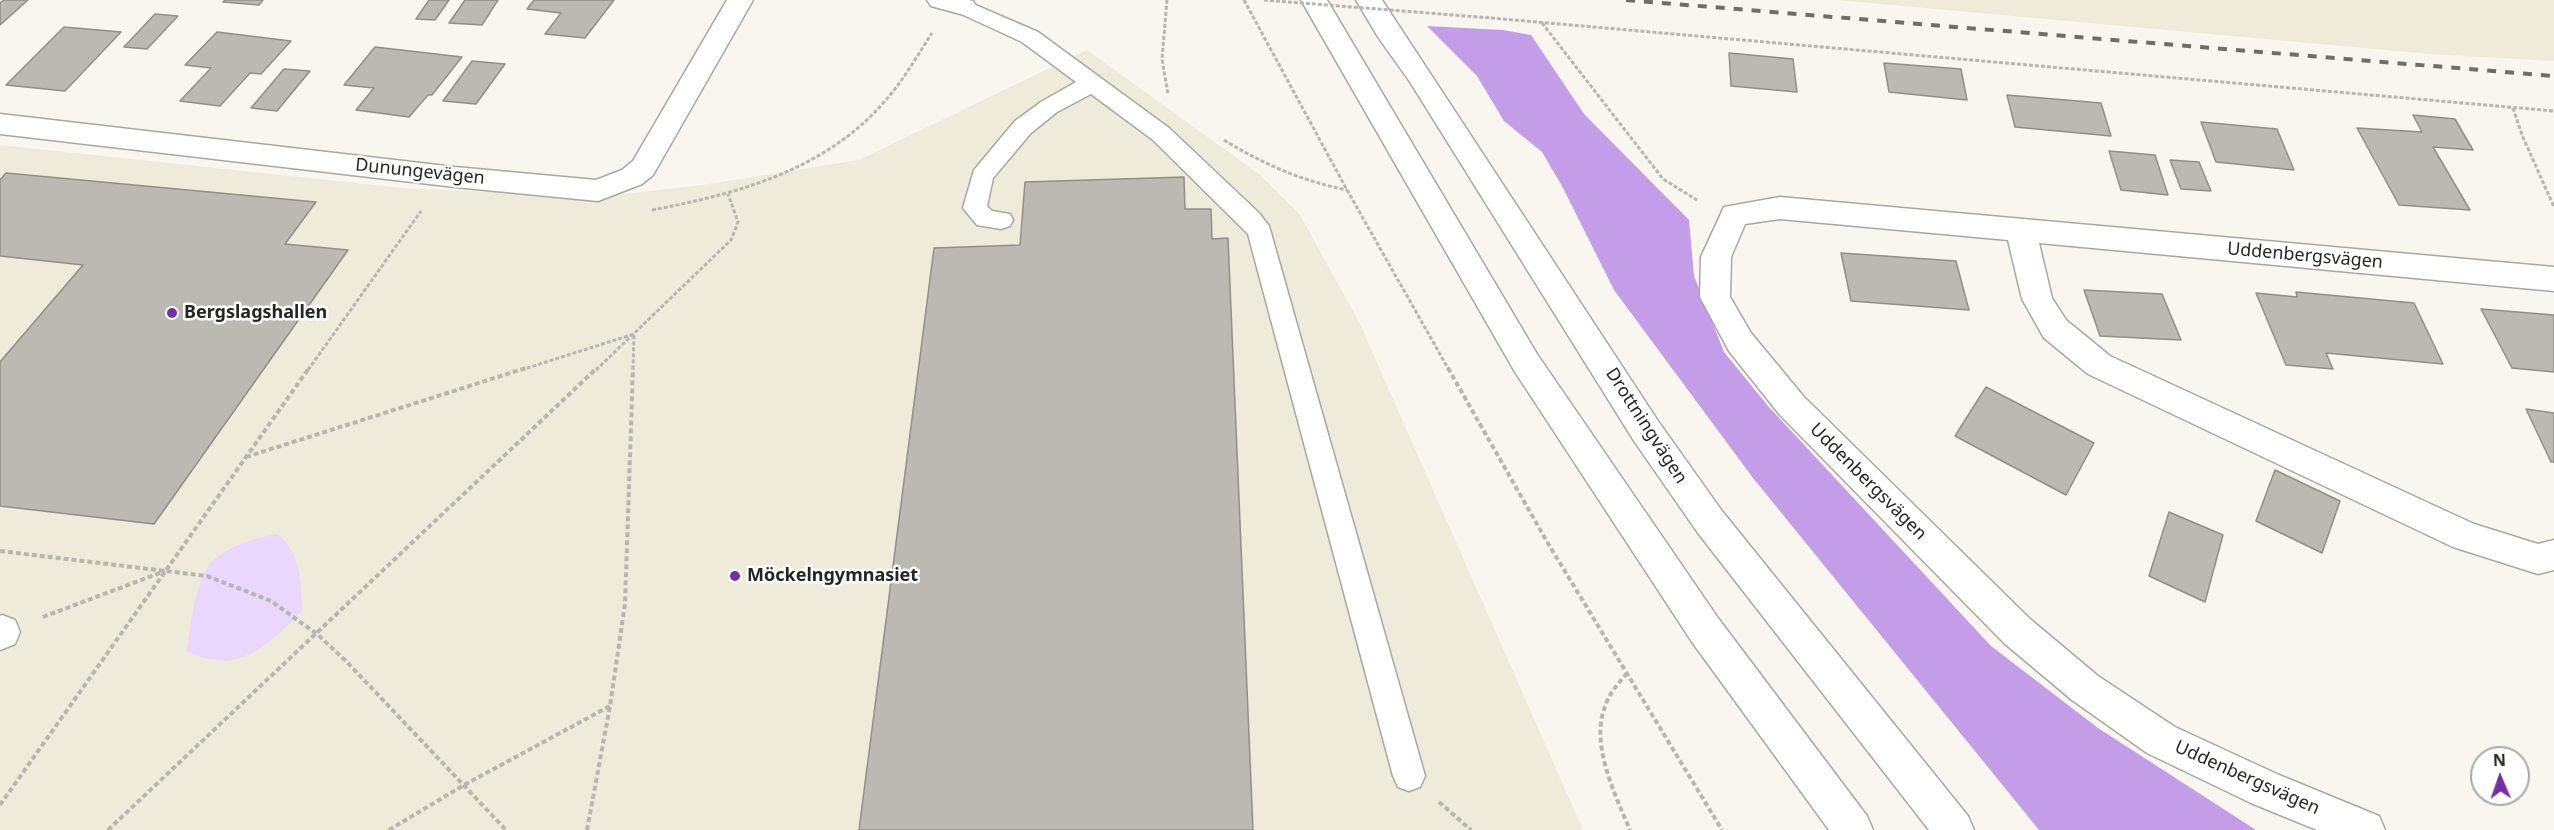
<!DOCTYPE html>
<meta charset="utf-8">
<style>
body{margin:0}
#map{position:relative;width:2554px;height:830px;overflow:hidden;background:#f8f6ee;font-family:"Noto Sans",sans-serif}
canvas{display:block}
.north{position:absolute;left:2470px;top:746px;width:60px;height:60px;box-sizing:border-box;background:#fff;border:2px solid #a8a8a7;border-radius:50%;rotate:358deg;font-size:16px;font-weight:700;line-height:24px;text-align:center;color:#252522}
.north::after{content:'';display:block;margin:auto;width:21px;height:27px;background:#732fa3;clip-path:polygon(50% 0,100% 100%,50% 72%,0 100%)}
</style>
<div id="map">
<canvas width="2554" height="830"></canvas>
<div class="north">N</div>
</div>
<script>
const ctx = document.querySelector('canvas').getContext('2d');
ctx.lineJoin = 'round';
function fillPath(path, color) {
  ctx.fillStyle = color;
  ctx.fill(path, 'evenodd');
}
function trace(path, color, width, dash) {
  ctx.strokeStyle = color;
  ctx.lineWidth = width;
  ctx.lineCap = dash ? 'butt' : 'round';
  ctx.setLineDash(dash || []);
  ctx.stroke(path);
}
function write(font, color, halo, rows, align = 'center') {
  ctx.font = font + ' "Noto Sans",sans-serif';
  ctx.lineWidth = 5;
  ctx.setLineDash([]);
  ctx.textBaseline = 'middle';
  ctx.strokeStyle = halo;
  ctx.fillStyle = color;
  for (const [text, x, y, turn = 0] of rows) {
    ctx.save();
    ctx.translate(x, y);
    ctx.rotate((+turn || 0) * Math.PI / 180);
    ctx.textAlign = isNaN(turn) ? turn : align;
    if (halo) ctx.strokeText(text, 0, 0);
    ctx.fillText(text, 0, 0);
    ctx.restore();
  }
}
fillPath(new Path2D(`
 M1837,0H2554V61L2430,54Z
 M1087,50L1259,174L1300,215L1359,322L1583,830H0V145L403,188L598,197L702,185L859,160Z`), '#eeebdb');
fillPath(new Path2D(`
 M277,534C302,554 301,581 302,611C267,646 238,677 187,651C189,631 196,581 209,565C224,547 255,538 277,534Z`), '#ead7fe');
fillPath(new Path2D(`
 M1427,26L1503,30L1531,35L1584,114L1689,220L1694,276L1724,352L1768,406L1991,646L2098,728L2256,830H2039L1753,478L1614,290L1562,186L1542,152L1504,121L1477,76Z`), '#c49de8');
const building = new Path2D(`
 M4,0H28L0,25V3Z
 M225,0H263L259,5L223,2Z
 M429,0H449L435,20L416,19Z
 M465,0H498L482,25L449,23Z
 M534,0H614L585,38L545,34L561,13L527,9Z
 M155,14L178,16L147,49L124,47Z
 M64,27L121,32L65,91L6,85Z
 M217,32L291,41L261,74L250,73L220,106L180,101L211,68L185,65Z
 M375,47L462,57L432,95H428L409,117L356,110L374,88L344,85Z
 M1729,53L1793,59L1797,92L1731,86Z
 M472,61L505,64L476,104L443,101Z
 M1884,63L1961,69L1967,100L1889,92Z
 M284,69L310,71L277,111L251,108Z
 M2007,95L2101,103L2111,136L2015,127Z
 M2413,115L2455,119L2473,150L2433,147L2470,210L2399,205L2357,128L2422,132Z
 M2201,122L2277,129L2294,170L2216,162Z
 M2109,151L2155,155L2168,195L2121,190Z
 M2170,160L2199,162L2211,191L2181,189Z
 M6,173L316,202L285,244L348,250L154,524L0,506V362L83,265L0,256V180Z
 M1184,177L1185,209H1211L1212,239L1228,238L1253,830H859L934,248L1020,245L1025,182Z
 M1841,253L1956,261L1969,310L1851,301Z
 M2084,290L2162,294L2181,340L2100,336Z
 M2296,292L2414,303L2443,364L2326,353L2333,369L2286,365L2256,293L2297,297Z
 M2481,309L2554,315V372L2512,368Z
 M1986,387L2094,443L2066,495L1955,436Z
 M2526,409L2554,413V462H2551Z
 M2275,470L2340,501L2322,553L2256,521Z
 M2169,512L2223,535L2205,602L2149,576Z`);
fillPath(building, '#bbb9b1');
trace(building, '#918f88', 1.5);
const service = new Path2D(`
 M964,0L1038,32L1169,128L1259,213L1269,226L1425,776L1420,787L1409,791L1398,787L1393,776L1248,234L1153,140L1091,94L1057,112L1031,133L993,178L987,206L992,211L1010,214L1013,220L1010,226L1001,229L977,225L963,208L974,170L1015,121L1041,102L1076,82L1022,42L957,12L953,7L957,2Z`);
const minor = new Path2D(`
 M727,0H753L653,175L642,184L598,201L455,187L0,134V114L455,167L596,180L622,170L633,161Z
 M927,0H969L973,1L977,7L973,13L964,15L931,6Z
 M1780,197L2554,267V291L2039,243L2052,298L2066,320L2110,356L2474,524L2538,544L2554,540V570L2538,574L2453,547L2088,374L2044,338L2022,299L2008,240L1780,219L1745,224L1731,257L1730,297L1751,333L1804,397L2030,619L2098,676L2175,727L2279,775L2379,816L2385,830H2317L2251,803L2147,753L2072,700L2004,643L1780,415L1729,351L1700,297L1701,257L1724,207Z
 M2,615L15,620L20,632L15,644L0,650V616Z`);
const secondary = new Path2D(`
 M1301,0H1327L1537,354L1718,618L1867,816L1873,830H1829L1692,642L1515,372Z
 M1356,0H1382L1658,421L1722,511L1968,816L1974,830H1929L1698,533L1634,441L1410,82L1378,37Z`);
trace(service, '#a9a8a0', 3);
trace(minor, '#a9a8a0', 3);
trace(secondary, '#a9a8a0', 3);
trace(new Path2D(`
 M1167,0L1162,59L1168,94
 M1244,0L1347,190L1449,370
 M1491,18L2554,111
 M1542,23L1663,179L1697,200
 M2513,108L2522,135L2554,207
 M1224,140C1263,164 1302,181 1347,190
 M652,210C737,194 826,170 885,101C903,81 917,56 932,33
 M308,370L421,211
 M521,370L634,334L633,370
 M596,370L731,240L738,222L728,194`), '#b7b6b0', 3, [4, 2]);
trace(new Path2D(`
 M1448,368L1546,540L1722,830
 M246,457L526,368
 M0,551L207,576L271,601L317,634L347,662L506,830
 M43,617L165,571
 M1627,673C1619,683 1610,692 1606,704C1589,743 1615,794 1630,830
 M1439,802L1471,830
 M0,805L309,368
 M108,830L597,368
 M389,830L464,785L610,706
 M587,830L610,706L625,604L633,368`), '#b7b6b0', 4, [5, 3]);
fillPath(service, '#fff');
fillPath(minor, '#fff');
fillPath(secondary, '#fff');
trace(new Path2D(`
 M1626,0L2554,76`), '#6e6e69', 4, [9, 9]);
trace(new Path2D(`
 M1264,0L1491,18`), '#b7b6b0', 3, [4, 2]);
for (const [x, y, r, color] of [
 [172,313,6,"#732fa3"],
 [735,576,6,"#732fa3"]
]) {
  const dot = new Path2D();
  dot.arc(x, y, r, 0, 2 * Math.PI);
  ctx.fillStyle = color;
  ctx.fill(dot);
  trace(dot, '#fff', 2);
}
write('18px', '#252522', '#fff', [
 ["Dunungevägen",420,172,6],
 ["Uddenbergsvägen",2305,256,5],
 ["Drottningvägen",1646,426,57],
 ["Uddenbergsvägen",1868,482,45],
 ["Uddenbergsvägen",2247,778,24]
]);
write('bold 18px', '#252522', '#fff', [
 ["Bergslagshallen",184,313],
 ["Möckelngymnasiet",747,576]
], 'left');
</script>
